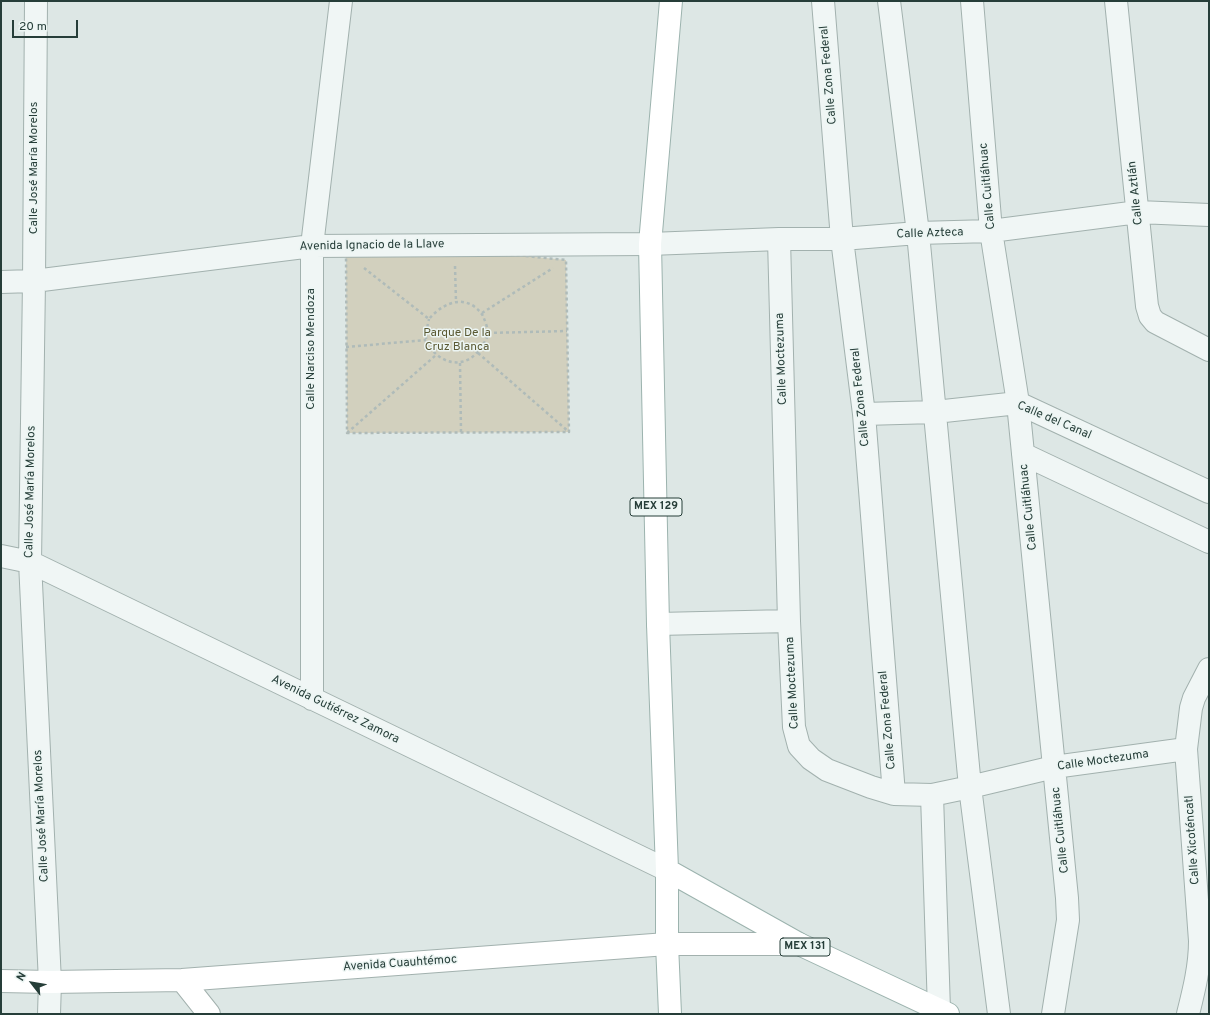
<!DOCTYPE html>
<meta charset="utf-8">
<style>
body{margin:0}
#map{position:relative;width:1210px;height:1015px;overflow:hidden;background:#dde7e5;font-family:Overpass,sans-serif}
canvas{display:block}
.frame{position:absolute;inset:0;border:2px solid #263e39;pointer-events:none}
.north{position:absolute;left:12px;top:963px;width:40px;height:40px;-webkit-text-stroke:3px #ecf5f3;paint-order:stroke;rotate:301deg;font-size:11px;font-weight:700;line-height:16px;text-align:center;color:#263e39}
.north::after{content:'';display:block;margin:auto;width:14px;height:18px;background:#263e39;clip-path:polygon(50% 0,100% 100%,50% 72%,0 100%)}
.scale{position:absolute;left:12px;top:20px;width:66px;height:18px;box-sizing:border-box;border:2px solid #263e39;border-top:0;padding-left:5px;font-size:12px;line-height:14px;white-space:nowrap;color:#263e39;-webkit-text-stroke:3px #ecf5f3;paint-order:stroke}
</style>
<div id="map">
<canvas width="1210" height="1015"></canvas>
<div class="frame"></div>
<div class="north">N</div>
<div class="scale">20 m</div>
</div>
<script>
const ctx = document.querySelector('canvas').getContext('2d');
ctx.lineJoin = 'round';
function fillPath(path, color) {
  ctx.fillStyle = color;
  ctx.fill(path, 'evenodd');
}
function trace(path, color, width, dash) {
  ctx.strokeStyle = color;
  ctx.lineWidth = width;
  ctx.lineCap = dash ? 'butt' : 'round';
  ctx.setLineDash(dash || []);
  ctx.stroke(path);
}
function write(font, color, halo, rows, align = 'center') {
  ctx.font = font + ' Overpass,sans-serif';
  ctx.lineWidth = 3;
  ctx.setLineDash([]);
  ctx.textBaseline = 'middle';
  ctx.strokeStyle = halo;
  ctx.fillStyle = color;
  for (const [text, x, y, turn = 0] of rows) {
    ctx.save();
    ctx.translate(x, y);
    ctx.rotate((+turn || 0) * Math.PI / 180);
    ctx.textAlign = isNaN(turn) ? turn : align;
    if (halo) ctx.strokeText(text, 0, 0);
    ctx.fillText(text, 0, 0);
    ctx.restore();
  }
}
fillPath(new Path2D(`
 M454,249L566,260L569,432L347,433L346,253Z`), '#d2d0be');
const minor = new Path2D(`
 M36,1L34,281L30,562L50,982L49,1014
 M823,1L842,239L864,414L894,794
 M889,1L918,233L970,787L999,1014
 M972,1L991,231L1018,403L1067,898L1068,920L1053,1014
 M1116,1L1147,306L1150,316L1155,322L1209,350
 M779,239L789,621L794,727L799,746L811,759L827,770L871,787L894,794L932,795L970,787L1054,767L1186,749
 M1,282L34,281L312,246L650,244L779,239H842L918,233L991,231L1138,212L1209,215
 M864,414L935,412L1018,403L1209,492
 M1023,454L1209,542
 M1,556L30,562L667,870
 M658,624L789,621
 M312,699V246L341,1
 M932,795L939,1010
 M1188,1014C1194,990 1200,966 1200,941L1186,749L1191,708L1194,698L1209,669`);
const secondary = new Path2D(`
 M182,980L209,1014
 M1,981L50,982L182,980L667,944H799`);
const primary = new Path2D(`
 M667,870L799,944L948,1014
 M670,1014L667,944V870L658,624L650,244L671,1`);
trace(minor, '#a2b1ae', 24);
trace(secondary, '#a2b1ae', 24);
trace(primary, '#9cb3ae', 24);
trace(new Path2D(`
 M454,249L566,260L569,432L347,433L346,253Z
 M455,266L456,302
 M364,268L429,319C440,306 459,295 475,307C478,310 481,312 483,316C485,321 488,328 488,334C487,339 484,343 481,347C469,367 447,367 432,350C429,346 426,343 426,337C426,331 428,324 429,319
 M482,313L553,268
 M488,333L567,331
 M346,347L426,340
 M478,353L569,432
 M460,363L461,432
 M347,433L436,355`), '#afbbb9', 2.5, [3, 3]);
trace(minor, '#f0f6f5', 22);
trace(secondary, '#fff', 22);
trace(primary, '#fff', 22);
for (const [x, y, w] of [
 [656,507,52],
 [805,947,50]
]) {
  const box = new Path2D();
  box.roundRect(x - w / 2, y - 9, w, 18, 3);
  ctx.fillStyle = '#ecf5f3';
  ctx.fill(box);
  trace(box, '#263e39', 1);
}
write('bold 11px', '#263e39', null, [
 ["MEX 129",656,507],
 ["MEX 131",805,947]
]);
write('12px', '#263e39', '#ecf5f3', [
 ["Calle Zona Federal",829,75,-95],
 ["Calle José María Morelos",35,168,-90],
 ["Calle Cuitláhuac",988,186,-95],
 ["Calle Aztlán",1136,193,-96],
 ["Calle Azteca",930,234,-2],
 ["Avenida Ignacio de la Llave",372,246,-1],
 ["Calle Narciso Mendoza",312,349,-90],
 ["Calle Moctezuma",782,359,-92],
 ["Calle Zona Federal",861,397,-96],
 ["Calle del Canal",1054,421,23],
 ["Calle José María Morelos",31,492,-89],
 ["Calle Cuitláhuac",1029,507,-96],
 ["Calle Moctezuma",793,683,-93],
 ["Avenida Gutiérrez Zamora",335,710,26],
 ["Calle Zona Federal",888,720,-95],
 ["Calle Moctezuma",1103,761,-8],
 ["Calle José María Morelos",42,816,-93],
 ["Calle Cuitláhuac",1061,830,-96],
 ["Calle Xicoténcatl",1193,840,-94],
 ["Avenida Cuauhtémoc",400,964,-4]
]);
write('12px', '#5a5933', '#ecf5f3', [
 ["Parque De la",457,334],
 ["Cruz Blanca",457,348]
]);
</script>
